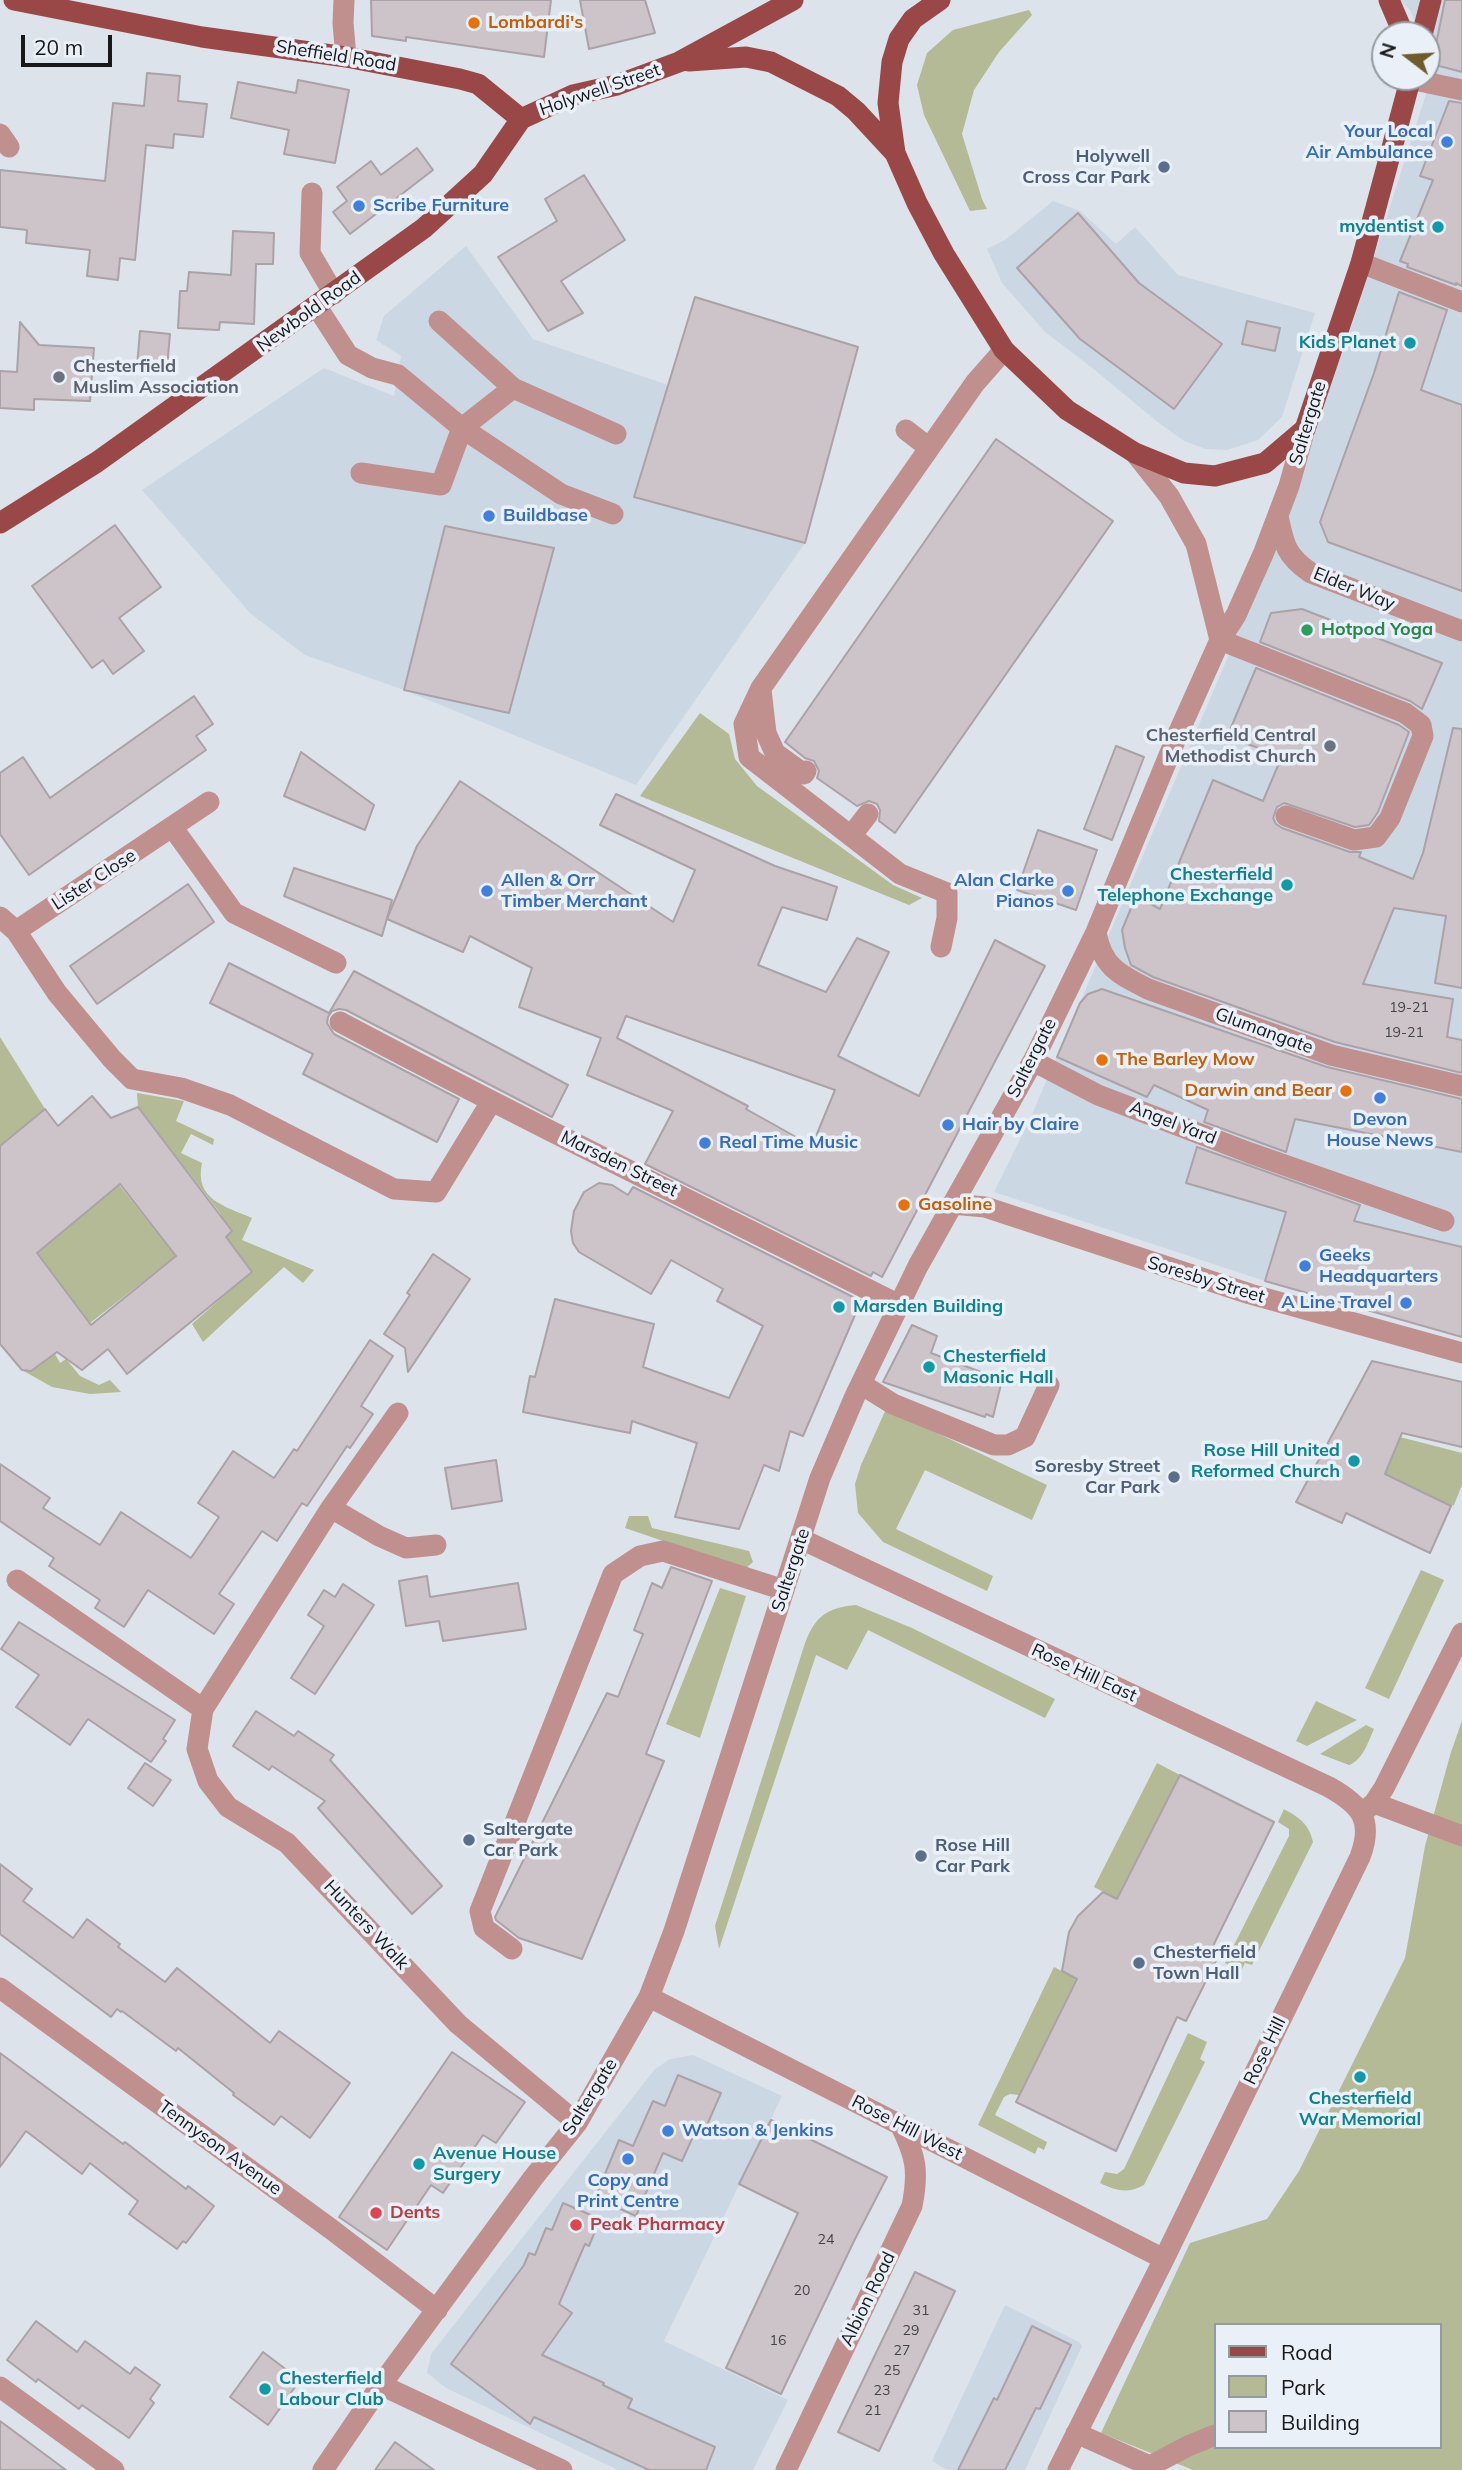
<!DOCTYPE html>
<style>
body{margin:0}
#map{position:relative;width:1462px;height:2470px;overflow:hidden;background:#dde3ea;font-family:Mulish,sans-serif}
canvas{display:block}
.legend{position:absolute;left:1214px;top:2323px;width:228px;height:126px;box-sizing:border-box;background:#eaf0f8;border:2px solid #959a9f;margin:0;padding:9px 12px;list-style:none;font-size:21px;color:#16181a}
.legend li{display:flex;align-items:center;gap:14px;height:35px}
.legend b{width:35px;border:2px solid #959a9f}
.north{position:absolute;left:1371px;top:21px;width:70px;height:70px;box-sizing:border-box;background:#eaf0f8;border:2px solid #959a9f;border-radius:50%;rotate:287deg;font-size:19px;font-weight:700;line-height:28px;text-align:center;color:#16181a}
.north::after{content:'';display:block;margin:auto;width:24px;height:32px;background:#6e5d2b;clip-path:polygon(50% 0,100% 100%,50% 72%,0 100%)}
.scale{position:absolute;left:21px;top:35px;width:91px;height:32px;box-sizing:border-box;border:4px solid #16181a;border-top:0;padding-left:9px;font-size:21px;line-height:24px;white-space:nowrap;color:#16181a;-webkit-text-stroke:5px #eaf0f8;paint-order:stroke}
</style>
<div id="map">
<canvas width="1462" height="2470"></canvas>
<ul class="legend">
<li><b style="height:9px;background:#994847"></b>Road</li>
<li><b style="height:19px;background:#b3ba95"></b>Park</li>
<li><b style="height:19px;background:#cdc4ca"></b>Building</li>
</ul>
<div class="north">N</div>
<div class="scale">20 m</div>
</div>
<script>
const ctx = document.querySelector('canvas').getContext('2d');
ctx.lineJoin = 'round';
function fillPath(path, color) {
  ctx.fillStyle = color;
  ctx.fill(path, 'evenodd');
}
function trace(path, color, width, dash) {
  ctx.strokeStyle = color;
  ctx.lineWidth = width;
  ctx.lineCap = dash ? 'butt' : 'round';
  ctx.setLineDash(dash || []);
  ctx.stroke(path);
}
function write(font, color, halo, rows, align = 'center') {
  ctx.font = font + ' Mulish,sans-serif';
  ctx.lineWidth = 7;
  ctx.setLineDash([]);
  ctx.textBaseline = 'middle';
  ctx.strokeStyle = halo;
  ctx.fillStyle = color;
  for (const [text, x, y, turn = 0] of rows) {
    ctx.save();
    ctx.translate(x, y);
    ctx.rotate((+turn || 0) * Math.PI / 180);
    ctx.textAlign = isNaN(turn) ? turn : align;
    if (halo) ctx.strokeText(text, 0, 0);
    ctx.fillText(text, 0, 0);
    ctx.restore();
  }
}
fillPath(new Path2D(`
 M1400,0H1462V1337L1265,1281L994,1192L1030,1119L1233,645L1352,325L1435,66L1427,48V35H1421L1410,10Z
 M1053,201L1080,211L1116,244L1135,227L1178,275L1315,313L1282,417L1258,440L1227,450L1206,449L1184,441L1159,423L1091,367L1045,332L1002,283L987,249L1005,240Z
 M466,246L533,339L668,385L695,297L858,347L805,543L636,785L404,690L305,655L251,614L142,490L324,368L394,396L401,356L376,340L384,316Z
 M693,2055L782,2096L664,2341L788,2400L753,2470H618L446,2388L427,2373L431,2354L655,2069L670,2059Z
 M1005,2305L1079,2342L1082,2346L1025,2470H947L932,2461Z`), '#ccd7e4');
fillPath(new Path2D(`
 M1029,10L1032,15L999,52L974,90L962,134L982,199L987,209L970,211L924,115L917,85L927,53L953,30Z
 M700,713L729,734L735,759L757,786L893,885L922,898L909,905L640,796Z
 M0,1037L45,1109L0,1146Z
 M137,1093L184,1101L176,1121L214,1139L213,1145L191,1134L181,1153L202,1163C194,1200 225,1206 252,1218L242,1240L314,1270L303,1283L284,1267L203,1342L192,1324L251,1272L226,1237L220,1213L138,1107Z
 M119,1185L176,1256L90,1323L37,1253Z
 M55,1354L60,1363L66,1359L80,1376L99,1385L110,1380L121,1392L90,1394L52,1387L22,1370Z
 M886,1409L1047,1485L1032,1520L925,1470L896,1529L993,1576L987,1591L883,1542L858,1513L855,1484L861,1465Z
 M1400,1437L1462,1453V1485L1454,1505L1451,1506L1385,1474Z
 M629,1516H648L652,1528L749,1551L753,1562L745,1569L625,1528Z
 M1421,1570L1444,1580L1389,1699L1365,1688Z
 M720,1588L746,1596L700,1738L666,1724Z
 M856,1605L912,1628L1055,1699L1045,1718L868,1630L847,1670L816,1655L719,1949L715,1926L805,1643C816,1615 827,1608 856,1605Z
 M1316,1701L1357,1720L1307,1746L1296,1741Z
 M1462,1721V2470H1193L1101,2433L1190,2243L1267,2219L1299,2171L1405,1958L1425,1846L1451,1752ZM1215,2325H1439V2447H1215Z
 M1366,1725L1374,1729C1368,1742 1363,1760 1349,1765L1320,1754Z
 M1157,1763L1180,1775L1117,1899L1094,1887Z
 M1284,1809C1300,1818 1309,1824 1313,1842L1252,1965L1245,1963L1241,1971L1225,1963L1289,1836V1829L1278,1822Z
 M1054,1967L1077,1979L1019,2095L1010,2094L1004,2097L995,2115L1047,2142L1044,2150L1038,2147L1035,2154L978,2125Z
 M1188,2033L1207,2042L1200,2059L1205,2062L1144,2185C1127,2194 1117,2191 1100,2183L1105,2172L1117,2174L1124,2169Z`), '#b3ba95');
const building = new Path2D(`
 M371,0H551L544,57L406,37V41L372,36Z
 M580,0H645L655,33L589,49Z
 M1445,0H1462V72L1432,64Z
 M147,73L180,76L178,101L207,104L203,137L174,134L173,148L146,145L135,260L120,258L118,280L87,276L90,250L26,243L27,230L0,227V170L105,181L113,103L144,106Z
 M298,80L349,90L335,163L284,154L289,130L231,118L238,82L296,93Z
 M1449,101L1462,103V286L1456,283V285L1407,267L1408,264L1400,261L1433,180L1420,176Z
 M417,148L433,170L350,234L333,212L347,201L337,187L371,161L381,175Z
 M584,175L625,240L561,281L583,313L548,331L498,257L557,221L545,199Z
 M1078,213L1139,283L1222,344L1174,409L1080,339L1017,268Z
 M233,231L274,233L273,264H256L254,324L220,322L219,330L178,328L180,291H187L189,272L231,275Z
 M1399,292L1447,310L1421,390L1462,405V591L1328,542L1320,522L1374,373Z
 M695,297L858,347L805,543L634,497Z
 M1247,321L1280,328L1275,351L1242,344Z
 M20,322L39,345L94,348L90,401L34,399V410L0,408V371L17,372Z
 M140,331L170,334L167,368L137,366Z
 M996,439L1113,521L895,833L879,821L880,810L877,804L869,801L857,806L817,778L819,771L814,761L805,758L785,742Z
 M115,525L161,587L119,618L144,651L113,674L103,660L92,668L32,586Z
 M445,526L554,548L509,713L404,690Z
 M1302,609L1442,663L1422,709L1410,701L1260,642L1271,613Z
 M1256,668L1399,725L1409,732L1378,812L1369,825L1355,827L1284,803L1277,807L1273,818L1276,824L1282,828L1350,852H1361L1359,857L1413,879L1423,853L1453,728L1462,729V988L1435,983L1446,916L1394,908L1363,984L1453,999L1447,1037L1462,1040V1073L1335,1042L1153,977L1131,965L1125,948L1122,930L1136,896L1160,909L1213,780L1263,801L1282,756L1227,737Z
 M194,696L213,724L196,736L206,750L29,875L0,834V773L23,757L50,798Z
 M1116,746L1144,757L1112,840L1084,829Z
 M301,752L374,805L365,830L284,796Z
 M460,781L673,922L695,870L600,825L616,794L775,866L837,887L827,920L782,907L758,965L826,992L857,938L889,952L838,1056L919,1096L995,940L1045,966L882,1277L873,1272L871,1276L645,1164L673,1111L587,1075L601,1038L519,1007L532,968L470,936L463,952L387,919L417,846ZM626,1016L835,1090L812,1146L746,1109L748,1106L617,1038Z
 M1038,830L1097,850L1076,910L1017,890Z
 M294,868L392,900L382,936L284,896Z
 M188,884L214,922L97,1004L70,966Z
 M229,963L329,1013L354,971L568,1085L552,1117L346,1010L339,1009L332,1011L328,1017L327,1023L334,1034L459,1099L437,1142L303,1074L313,1054L210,1003Z
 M1102,989L1327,1067L1462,1099V1152L1295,1119L1286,1152L1204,1122L1208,1110L1154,1085L1147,1097L1057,1057L1080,1003L1088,994Z
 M92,1096L111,1118L138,1107L232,1231L226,1237L252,1272L127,1374L108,1349L82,1370L57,1352L31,1371L22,1370L0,1344V1146L45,1109L58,1126ZM120,1184L176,1256L91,1325L37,1253Z
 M1197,1147L1360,1205L1354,1221L1462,1247V1337L1265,1281L1286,1212L1186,1183Z
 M599,1183L612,1185L628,1195L633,1187L861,1301L803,1436L790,1431L779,1471L764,1465L739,1529L675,1517L697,1443L632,1421L630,1433L523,1412L530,1376L535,1377L555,1299L654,1324L643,1367L729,1398L763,1326L717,1301L723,1289L671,1260L651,1294L579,1252L573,1243L571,1231L574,1211L584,1192Z
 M433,1254L470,1279L408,1372L405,1348L384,1334L410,1295L407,1293Z
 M912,1325L937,1336L931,1353L1002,1380L993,1417L986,1414L985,1417L883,1382Z
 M370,1340L393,1356L361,1406L373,1414L350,1448L347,1446L307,1506L302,1503L277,1541L262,1531L219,1594L234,1604L214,1634L148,1590L124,1627L95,1608L100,1600L49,1566L54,1558L0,1521V1464L50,1498L43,1508L100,1545L121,1512L191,1558L219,1517L198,1503L233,1451L274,1478L294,1449L297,1451Z
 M1372,1361L1462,1382V1447L1402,1433L1385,1474L1451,1506L1430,1553L1346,1513L1342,1523L1296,1502Z
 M496,1460L502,1501L452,1509L445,1468Z
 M671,1567L712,1581L646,1754L664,1761L582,1959L519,1938L496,1920L495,1917L607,1693L618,1697L643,1634L634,1630L652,1583L662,1588Z
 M427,1576L430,1597L518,1583L526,1629L443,1641L439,1621L406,1626L399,1581Z
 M343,1584L374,1605L315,1694L291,1678L324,1626L308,1615L324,1590L335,1597Z
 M19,1622L175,1720L163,1739L166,1741L151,1762L88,1719L70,1745L16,1707L39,1675L1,1649Z
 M256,1711L294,1736L298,1731L334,1755L330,1760L442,1886L412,1914L318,1808L325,1801L272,1766L269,1770L233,1746Z
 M145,1763L171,1780L153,1806L128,1788Z
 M1180,1775L1274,1822L1213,1946L1221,1951L1186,2021L1177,2017L1116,2151L1016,2102L1077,1979L1062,1971L1069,1932L1078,1916L1103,1892L1117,1899Z
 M0,1864L32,1889L23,1901L73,1938L87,1919L120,1944L118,1947L165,1982L177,1968L270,2043L279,2031L350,2083L310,2138L281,2116L274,2125L233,2095L234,2093L178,2048L176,2051L122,2011L121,2012L117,2009L111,2017L0,1934Z
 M452,2052L525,2102L496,2143L483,2135L443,2193L431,2185L387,2250L339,2217Z
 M0,2053L123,2144L125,2142L186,2189L188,2186L214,2206L186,2243L183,2241L177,2249L129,2214L138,2201L90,2163L82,2174L26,2131L0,2167Z
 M678,2075L721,2093L707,2125L700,2121L682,2161L663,2153L636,2216L595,2198L619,2140L633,2146L653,2101L665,2106Z
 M771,2120L887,2177L854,2241L781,2394L726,2368L798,2213L739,2184Z
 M563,2203L600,2219L589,2246L585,2244L559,2304L572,2313L542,2355L604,2383L603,2385L632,2399L628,2408L715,2447L706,2470H649L534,2417L530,2424L451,2364L524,2265L529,2253L535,2255L546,2228L552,2230Z
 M915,2272L955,2291L879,2451L838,2432Z
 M36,2321L77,2352L85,2341L130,2374L135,2367L160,2385L150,2399L154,2403L129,2438L82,2405L79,2409L38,2379L36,2382L7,2360Z
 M1032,2326L1071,2345L1040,2409L1036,2408L1005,2470H958L994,2398L997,2400Z
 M263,2352L300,2380L268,2425L230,2397Z
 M0,2421L66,2470H0Z
 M395,2442L434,2470H375Z`);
fillPath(building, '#cdc4ca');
trace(building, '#aaa2a7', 2);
trace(new Path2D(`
 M344,0L343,23L346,57
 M1410,79L1462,90
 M0,134L9,147
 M312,193L310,253L334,294
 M1361,263L1462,302
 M317,307L348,355L372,368L398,375L462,428L513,388L616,434
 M439,321L513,388
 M906,430L928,447
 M1135,453L1169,496L1196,544L1220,640
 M361,473L441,485L462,428L561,494L613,514
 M1278,516C1284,545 1286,556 1311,573L1462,631
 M1220,640L1405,713L1421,725L1423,736L1390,818L1376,837L1354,840L1286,816
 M761,690L766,733L775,753L804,774L806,771
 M173,828L234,913L336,963
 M851,836L868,814
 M0,917L16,931L57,993L112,1059L132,1079L181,1088L230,1105L394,1189L436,1192L491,1102
 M16,931L209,802
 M1096,932C1102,966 1118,974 1148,989L1331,1055L1462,1086
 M941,947L947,918V893L900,874L749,757L744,724L761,688L975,383L1004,350
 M340,1022C524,1120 712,1211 899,1305
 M1033,1061L1098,1095L1250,1153L1444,1221
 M952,1204L985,1207L1250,1294L1462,1353
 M861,1384L893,1404L994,1445H1008L1025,1437L1049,1385
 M398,1413L331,1508L203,1709L197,1749L208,1781L228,1807L287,1843L458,2024L577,2123
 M331,1508L379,1536L406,1548L436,1545
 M801,1539L1329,1787C1361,1805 1374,1820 1360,1857L1164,2259L1058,2470
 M17,1580L203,1709
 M1374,1803L1462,1836
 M1362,1813L1374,1803L1384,1788L1462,1633
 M512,1949L484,1928L480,1911L613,1574L640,1556L663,1551L784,1590
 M0,1988L331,2229L437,2310
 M649,1997L1164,2259
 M381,2385L562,2470
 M0,2387L114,2470
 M1076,2433L1150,2466L1188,2446L1215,2435
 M323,2470L381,2385L533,2178L577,2123L649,1997L674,1931L820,1478L855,1396L918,1266L1033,1061L1096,932L1177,736L1220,640L1236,615L1264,552L1289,486L1305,429
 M786,2470L912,2206C919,2171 916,2156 900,2124`), '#bf908d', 21);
trace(new Path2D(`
 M14,0L202,37L346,57L460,79L478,84L521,119
 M940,0L913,19L899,39L892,62L888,103L895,153L917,203L944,254L1004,350L1067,410L1135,453L1184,473L1215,476L1265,463L1305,429L1361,263L1411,77
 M1389,0L1404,35
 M1422,35L1431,0
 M689,61L746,57L771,62L838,96L856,111L895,153
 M521,119L573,95L617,85L679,62L793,0
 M0,523L97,462L424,228L483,174L521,119`), '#994847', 21);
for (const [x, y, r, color] of [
 [474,23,7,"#e8710a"],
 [1447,142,7,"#3f7fe0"],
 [1164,167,7,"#5c6f8a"],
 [359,206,7,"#3f7fe0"],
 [1438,227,7,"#0f9aa8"],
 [1410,343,7,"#0f9aa8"],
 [59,377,7,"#6b7280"],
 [489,516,7,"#3f7fe0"],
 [1307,630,7,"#2e9e5b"],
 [1330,746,7,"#6b7280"],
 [1287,885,7,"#0f9aa8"],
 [487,891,7,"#3f7fe0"],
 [1068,891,7,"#3f7fe0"],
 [1102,1060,7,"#e8710a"],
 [1346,1091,7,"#e8710a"],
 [1380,1098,7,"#3f7fe0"],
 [948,1125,7,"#3f7fe0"],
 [705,1143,7,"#3f7fe0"],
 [904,1205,7,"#e8710a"],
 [1305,1266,7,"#3f7fe0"],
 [1406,1303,7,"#3f7fe0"],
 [839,1307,7,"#0f9aa8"],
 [929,1367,7,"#0f9aa8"],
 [1354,1461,7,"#0f9aa8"],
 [1174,1477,7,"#5c6f8a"],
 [469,1840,7,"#5c6f8a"],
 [921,1856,7,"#5c6f8a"],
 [1139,1963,7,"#5c6f8a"],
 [1360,2077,7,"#0f9aa8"],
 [668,2131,7,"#3f7fe0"],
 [628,2159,7,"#3f7fe0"],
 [419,2164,7,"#0f9aa8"],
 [376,2213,7,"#e0444e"],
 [576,2225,7,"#e0444e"],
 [265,2389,7,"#0f9aa8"]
]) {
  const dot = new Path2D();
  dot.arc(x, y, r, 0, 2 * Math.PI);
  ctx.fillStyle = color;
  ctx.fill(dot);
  trace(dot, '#eaf0f8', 2.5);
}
write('14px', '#444346', null, [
 ["19-21",1409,1008],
 ["19-21",1404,1033],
 ["24",826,2240],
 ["20",802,2291],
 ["31",921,2311],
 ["29",911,2331],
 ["16",778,2341],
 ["27",902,2351],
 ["25",892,2371],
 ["23",882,2391],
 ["21",873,2411]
]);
write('bold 18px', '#c56008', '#eaf0f8', [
 ["Lombardi's",488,23],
 ["The Barley Mow",1116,1060],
 ["Darwin and Bear",1332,1091,"right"],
 ["Gasoline",918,1205]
], 'left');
write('18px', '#16181a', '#eaf0f8', [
 ["Sheffield Road",336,56,9],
 ["Holywell Street",600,90,-19],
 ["Newbold Road",309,312,-36],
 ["Saltergate",1308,423,-73],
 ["Elder Way",1354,589,22],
 ["Lister Close",94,880,-33],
 ["Glumangate",1264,1031,20],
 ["Saltergate",1032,1058,-63],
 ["Angel Yard",1173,1123,21],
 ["Marsden Street",619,1164,26],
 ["Soresby Street",1206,1280,17],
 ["Saltergate",791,1570,-72],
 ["Rose Hill East",1084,1673,25],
 ["Hunters Walk",366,1925,47],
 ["Rose Hill",1265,2051,-64],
 ["Saltergate",590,2097,-58],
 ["Rose Hill West",907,2128,27],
 ["Tennyson Avenue",220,2148,36],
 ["Albion Road",868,2299,-64]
]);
write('bold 18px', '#366cbe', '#eaf0f8', [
 ["Your Local",1433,132,"right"],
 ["Air Ambulance",1433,153,"right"],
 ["Scribe Furniture",373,206],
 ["Buildbase",503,516],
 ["Allen & Orr",501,881],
 ["Timber Merchant",501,902],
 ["Alan Clarke",1054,881,"right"],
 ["Pianos",1054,902,"right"],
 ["Devon",1380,1120,"center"],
 ["House News",1380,1141,"center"],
 ["Hair by Claire",962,1125],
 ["Real Time Music",719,1143],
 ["Geeks",1319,1256],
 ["Headquarters",1319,1277],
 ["A Line Travel",1392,1303,"right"],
 ["Watson & Jenkins",682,2131],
 ["Copy and",628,2181,"center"],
 ["Print Centre",628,2202,"center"]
], 'left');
write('bold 18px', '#4e5e75', '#eaf0f8', [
 ["Holywell",1150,157,"right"],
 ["Cross Car Park",1150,178,"right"],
 ["Soresby Street",1160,1467,"right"],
 ["Car Park",1160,1488,"right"],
 ["Saltergate",483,1830],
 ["Car Park",483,1851],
 ["Rose Hill",935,1846],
 ["Car Park",935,1867],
 ["Chesterfield",1153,1953],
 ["Town Hall",1153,1974]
], 'left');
write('bold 18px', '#0d838f', '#eaf0f8', [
 ["mydentist",1424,227],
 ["Kids Planet",1396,343],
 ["Chesterfield",1273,875],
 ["Telephone Exchange",1273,896],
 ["Marsden Building",853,1307,"left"],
 ["Chesterfield",943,1357,"left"],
 ["Masonic Hall",943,1378,"left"],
 ["Rose Hill United",1340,1451],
 ["Reformed Church",1340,1472],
 ["Chesterfield",1360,2099,"center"],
 ["War Memorial",1360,2120,"center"],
 ["Avenue House",433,2154,"left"],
 ["Surgery",433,2175,"left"],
 ["Chesterfield",279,2379,"left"],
 ["Labour Club",279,2400,"left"]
], 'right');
write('bold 18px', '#5b616d', '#eaf0f8', [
 ["Chesterfield",73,367],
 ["Muslim Association",73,388],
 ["Chesterfield Central",1316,736,"right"],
 ["Methodist Church",1316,757,"right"]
], 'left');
write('bold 18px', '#27864d', '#eaf0f8', [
 ["Hotpod Yoga",1321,630]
], 'left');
write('bold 18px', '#be3a42', '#eaf0f8', [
 ["Dents",390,2213],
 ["Peak Pharmacy",590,2225]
], 'left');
</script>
